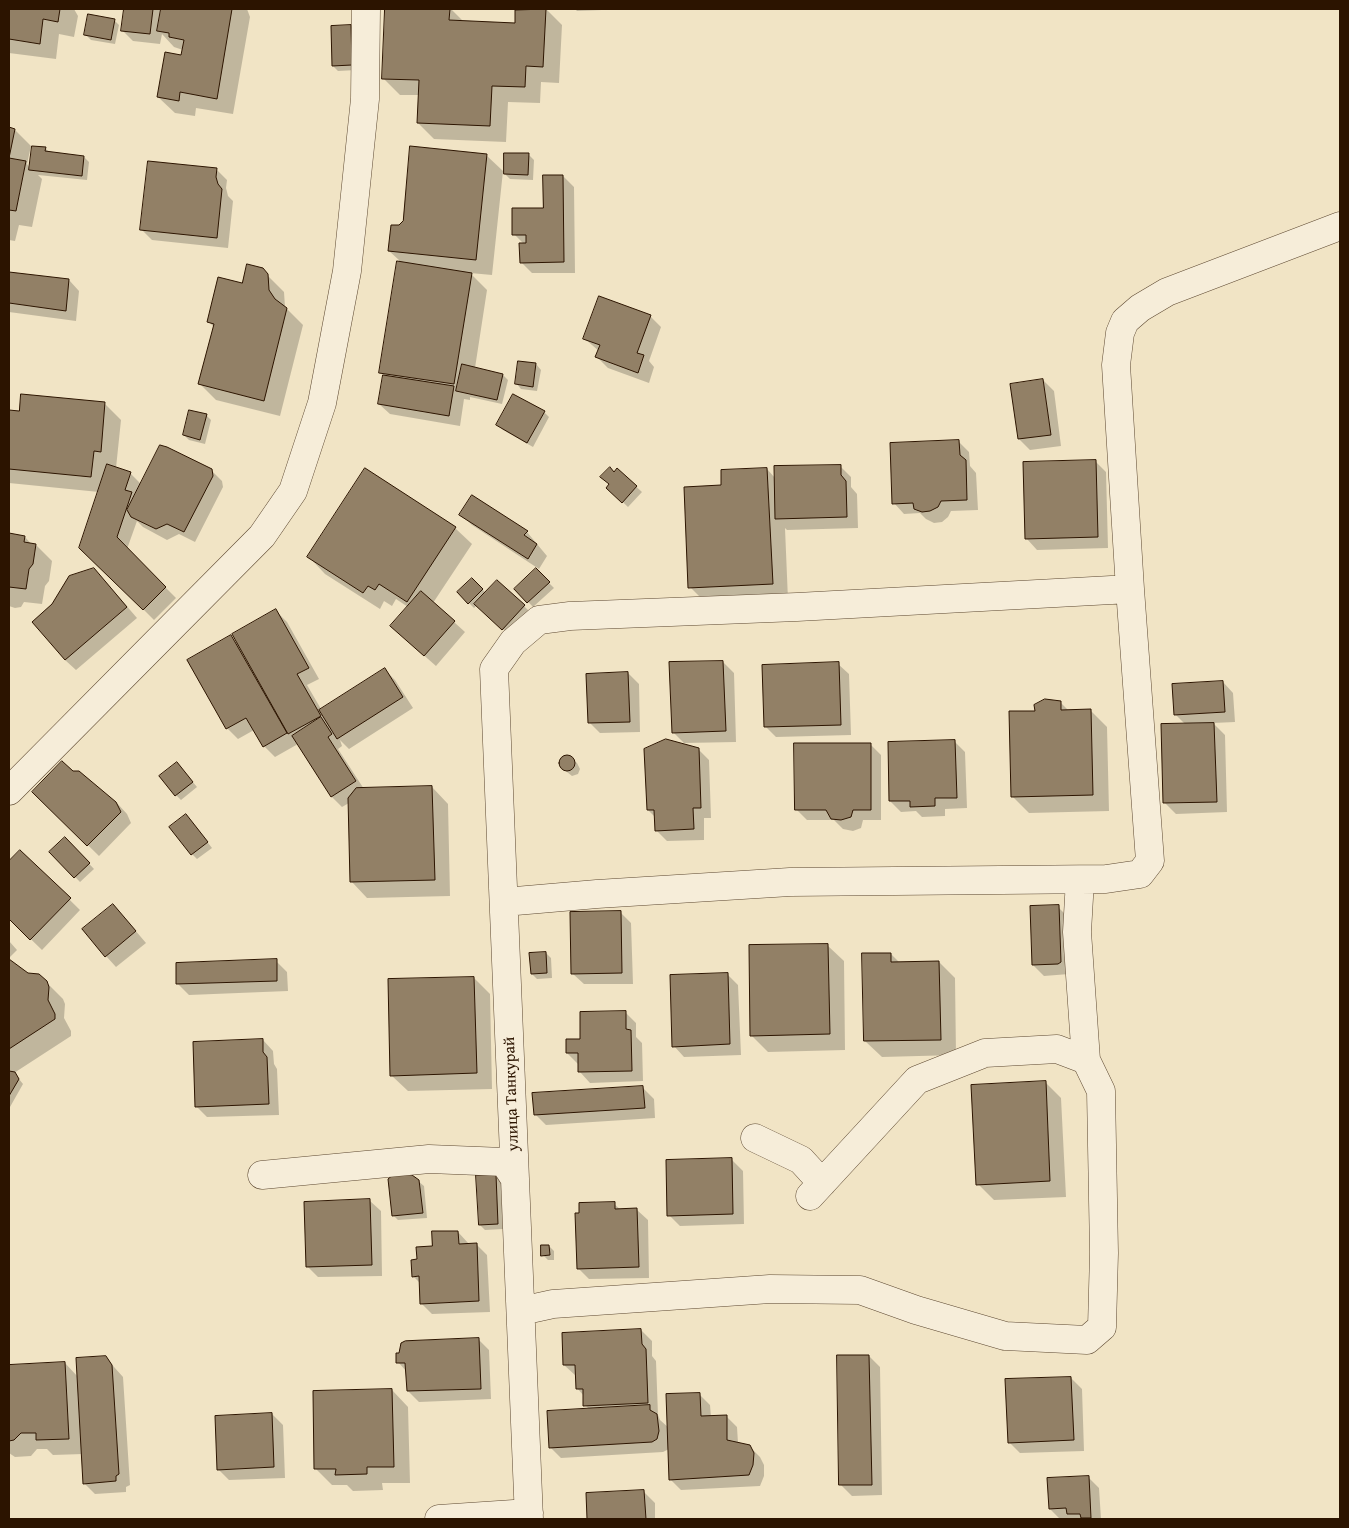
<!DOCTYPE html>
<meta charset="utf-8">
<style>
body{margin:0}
#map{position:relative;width:1349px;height:1528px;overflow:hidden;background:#f1e4c5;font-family:"Gentium Book Plus",serif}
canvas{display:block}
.frame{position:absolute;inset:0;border:10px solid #2c1400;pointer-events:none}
</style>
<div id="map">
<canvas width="1349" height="1528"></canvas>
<div class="frame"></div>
</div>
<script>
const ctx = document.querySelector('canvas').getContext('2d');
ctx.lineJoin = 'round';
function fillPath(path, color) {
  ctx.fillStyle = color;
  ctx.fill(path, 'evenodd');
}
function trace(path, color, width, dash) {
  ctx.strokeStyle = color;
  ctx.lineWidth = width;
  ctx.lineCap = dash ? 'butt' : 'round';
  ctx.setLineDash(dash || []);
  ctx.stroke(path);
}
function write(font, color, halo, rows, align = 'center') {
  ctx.font = font + ' "Gentium Book Plus",serif';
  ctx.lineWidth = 4;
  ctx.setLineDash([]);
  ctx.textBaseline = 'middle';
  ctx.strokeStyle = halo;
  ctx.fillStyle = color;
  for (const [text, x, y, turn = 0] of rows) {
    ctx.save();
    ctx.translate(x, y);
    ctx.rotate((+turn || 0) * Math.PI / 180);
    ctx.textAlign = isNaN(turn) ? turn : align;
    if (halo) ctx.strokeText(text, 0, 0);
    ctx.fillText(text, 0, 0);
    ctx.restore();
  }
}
fillPath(new Path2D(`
 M9,9H74L78,16L74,37L59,34L56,59L9,53Z
 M125,9H247L250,17L233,114L196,108L195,116L175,113L158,97L182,56L183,50L174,47L162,34L160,44L133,41L122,30Z
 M387,9H451L464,22L516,24L528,12V9H546L562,25L559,83L541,82L540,103L508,102L506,142L434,139L418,123L419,95H400L383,78Z
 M575,9H602V10L577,11Z
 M114,20L119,25L115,44L91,40L86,35Z
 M351,26L356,31L357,70L338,71L333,66Z
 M9,129L15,130L31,146L27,164L30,168L45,148L50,153L84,157L89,162L87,180L38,175L42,179L32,227L19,225L15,241L9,240Z
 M528,154L534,160L533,180L510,179L505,174Z
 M486,155L503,171L492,275L470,273L487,290L475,368L503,375L508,380L502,404L470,397V400L464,399L460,426L390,414L379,404L384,375L381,372L399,260L389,251L399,227Z
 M216,169L227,180L226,188L228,196L233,201L228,248L152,240L141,229Z
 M563,176L574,187L575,273H532L521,262L524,244L514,234L545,210Z
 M262,270L284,292L285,307L303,325L280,416L216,400L200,384L214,327L208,321L243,285Z
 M9,273L69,280L79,291L76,321L9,312Z
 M650,316L661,327L649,361L654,367L649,383L608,368L597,357L599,351L585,339Z
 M519,362L536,364L541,370L537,391L521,389L516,383Z
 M1043,380L1054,391L1061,446L1030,450L1019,439Z
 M105,404L121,420L116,468L130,473L141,484L211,470L222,481L223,487L195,542L179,534L167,540L143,527L137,521L127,549L176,598L154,620L81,547L99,492L9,483V411L20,412Z
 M544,412L549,417L533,447L503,430L498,425Z
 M206,415L211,420L205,444L189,440L184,435Z
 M958,441L969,452L970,466L976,473L978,510L951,511L948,517L942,522L934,523L926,519L920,513L904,514L894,503Z
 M1095,461L1106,472L1108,548L1037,550L1027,539Z
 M840,466L851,477V487L857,494L858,528L787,530L785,528L788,600L706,603L690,587L723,486L767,469L775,478Z
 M618,470L642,492L628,507L608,488Z
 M461,515L527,532L547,556L539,569L472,525Z
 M455,528L472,544L433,603L465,632L436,666L403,637L408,607L396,599L392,606L384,601L380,609L325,574L309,557Z
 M9,534L25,537L32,545H36L52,561L49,581L45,586L42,604L24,602L21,607L15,608L9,606Z
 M536,570L554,588L533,607L516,589Z
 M472,579L486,593L524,606L529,611L508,634L477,605L474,608L458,592Z
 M105,581L137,618L76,670L65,660Z
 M276,611L287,622L319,679L307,685L321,709L384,669L395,680L413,708L349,749L340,740L342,746L338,749L364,789L432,787L448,804L450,896L367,898L351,881L349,803L342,807L332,797L298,744L275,757L264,746L254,730L238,739L227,728L231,637L238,644Z
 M723,662L734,673L736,742L684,743L673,732Z
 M838,664L849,674L851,735L776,737L765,726Z
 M628,673L639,684L640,732L600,733L589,722Z
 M1223,682L1233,693L1235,722L1213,723L1225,735L1227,812L1176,814L1165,803L1186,725L1175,714Z
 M1061,703L1069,711L1090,710L1107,727L1109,811L1029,813L1013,797L1036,712Z
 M954,741L965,752L967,808L945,809V816L922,817L916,811L901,812L890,801Z
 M870,744L881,755V820H863L861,828L853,831L843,829L834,820H807L796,809Z
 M698,749L709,760L711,818H704V840L667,841L656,830V818L648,810Z
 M567,756L571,758L577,763L580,769L578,774L572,776L562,768L560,764L561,759Z
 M177,763L197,787L181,800L176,795Z
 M72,772L116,802L127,814L131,823L99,856L34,792Z
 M191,821L212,848L197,859L192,854Z
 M65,838L94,869L80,882L51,852Z
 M20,851L80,910L42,950L9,918V863Z
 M1058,907L1069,918V974L1044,976L1033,965Z
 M620,912L631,923L633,984H584L573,974Z
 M123,916L146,943L116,967L106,956Z
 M9,941L17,950L9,958Z
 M827,945L844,961L845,1050L768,1052L752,1036Z
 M546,953L551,958L552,978L537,979L532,974Z
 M891,954L900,963L939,962L955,978L956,1055L882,1057L865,1041Z
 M9,961L27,974L39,975L63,999L65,1004L64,1018L71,1031V1036L14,1073L23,1084L10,1107L9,1073H12L9,1070Z
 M276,961L287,972L288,991L189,995L178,984Z
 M727,974L738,985L741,1055L684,1057L674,1046Z
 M474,978L490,994L492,1089L408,1091L391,1075Z
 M625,1012L636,1023V1037L642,1043L643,1081L590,1083L580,1072L578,1064L567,1053L581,1040Z
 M263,1040L273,1051L274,1064L277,1069L279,1115L207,1117L196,1106Z
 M1045,1082L1061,1098L1066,1197L994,1200L978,1184Z
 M643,1088L654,1099L655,1118L546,1125L535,1114Z
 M732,1160L743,1171L744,1224L680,1226L669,1215Z
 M496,1176L501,1181L503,1229L485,1230L480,1225Z
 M418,1181L424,1186L427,1218L398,1220L393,1215Z
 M370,1201L381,1211L382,1276L318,1277L307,1266Z
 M614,1204L621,1210H637L648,1220L649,1278L589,1279L578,1268Z
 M458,1232L469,1244H476L487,1255L490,1312L432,1314L421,1303L420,1283L413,1276L418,1261L433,1247Z
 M549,1246L554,1251V1260H548L543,1255Z
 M641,1330L652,1341V1356L656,1361L658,1415L660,1420L669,1428L699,1394L710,1405L711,1417L726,1416L737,1427L738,1443L749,1446L760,1457L764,1465V1476L760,1486L681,1490L670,1479L669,1449L663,1452L561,1458L550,1447L589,1409L585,1405L584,1396L577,1388L576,1376L564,1365Z
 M478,1339L489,1350L491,1399L419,1402L408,1391L407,1372L398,1362Z
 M869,1356L880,1367L882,1495L852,1496L841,1485Z
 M106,1358L123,1377L130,1485L126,1487V1492L95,1494L84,1483L83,1454L53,1455L47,1449H37L31,1456L15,1457L9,1453V1366L65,1363L78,1377Z
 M1071,1378L1082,1389L1084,1451L1020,1453L1009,1442Z
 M392,1390L408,1407L410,1483H382L383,1490L353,1491L347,1485H332L316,1469Z
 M272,1414L283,1425L285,1478L229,1480L218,1469Z
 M1088,1477L1099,1488L1101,1519H1060L1050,1509Z
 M644,1492L655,1503V1519H588L587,1495Z`), '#0003');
const building = new Path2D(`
 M9,9H60L58,22L43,19L40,44L9,39Z
 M124,9H153L150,34L121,31Z
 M161,9H232L217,99L180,92L179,101L157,97L165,52L181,55L184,40L169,37V33L157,31Z
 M385,9H450L449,20L515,23V10L546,9L543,67L526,66L525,87L492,86L490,126L417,123L419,80L382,79Z
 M88,14L115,19L111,40L84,35Z
 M351,25L352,65L332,66L331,26Z
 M9,127L15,129L9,158L26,161L16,211L9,210Z
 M32,146L46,147L45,151L84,156L82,176L29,170Z
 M410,146L487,154L476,260L388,251L391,225H399L403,221Z
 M504,153H529L528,175L504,174Z
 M148,161L217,168L216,177L218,184L222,189L217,238L140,230Z
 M543,175H563L564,262L520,263L519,243H526V235H512V208H543Z
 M397,261L472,273L454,384L379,373Z
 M247,264L263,268L268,274L269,290L275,299L287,308L264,401L198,384L214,324L207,322L218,277L242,283Z
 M9,272L69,279L66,311L9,303Z
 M599,296L651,315L637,353L644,355L638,373L595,357L600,345L583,339Z
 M518,361L536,363L533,387L515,384Z
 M462,364L503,374L497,400L456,391Z
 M383,375L454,386L449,416L378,404Z
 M1043,379L1051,435L1018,439L1010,384Z
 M21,394L105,402L101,452L94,451L91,477L9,469V410L19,411Z
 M513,394L545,411L527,443L496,425Z
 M189,410L207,414L200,440L183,435Z
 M959,440L960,455L966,460L967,500L941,501L938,507L930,511L922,512L914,509L913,503L892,504L890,443Z
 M160,445L167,447L212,469L213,476L184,532L167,524L156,529L131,517L127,510Z
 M1096,460L1098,537L1025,539L1023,462Z
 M107,464L131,472L125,490L132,492L117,537L166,587L143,610L79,548Z
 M841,465V475L846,481L847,517L775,519L774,466Z
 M610,467L614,472L617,468L637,486L622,503L606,488L609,484L600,477Z
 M365,468L456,527L407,602L379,584L375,590L368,586L363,593L307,557Z
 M767,468L773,584L688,588L684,487L721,485V470Z
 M472,495L528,531L524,535L537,544L528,559L459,515Z
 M9,533L25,536L24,542L36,544L33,564L29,569L26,589L9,587Z
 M94,568L127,607L65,660L32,622L52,604L69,576Z
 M536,568L550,582L527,603L514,589Z
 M472,578L483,589L468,604L457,592Z
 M497,580L525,605L502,630L474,604Z
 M421,591L455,621L424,656L390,626Z
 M276,609L309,668L297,674L321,716L288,734L232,634Z
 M231,635L287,733L263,747L246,718L226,729L187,660Z
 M723,661L726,731L672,733L669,662Z
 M839,662L841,725L764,727L762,665Z
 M385,668L403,697L337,739L319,710Z
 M628,672L630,722L588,723L586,674Z
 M1223,681L1225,712L1174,715L1172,684Z
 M1045,699L1061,701V710L1091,709L1093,795L1011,797L1009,711H1035L1034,705Z
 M321,717L332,734L328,737L356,781L331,797L292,736Z
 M1214,723L1217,802L1163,803L1161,724Z
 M666,739L699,748L701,808H693L694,829L655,831L654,810H647L644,749Z
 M955,740L957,798H935V806L910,807V801H889L888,742Z
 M794,743H871V810H853L851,817L841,820L831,819L826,810H795Z
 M559 763a8 8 0 1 1 16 0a8 8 0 1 1-16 0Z
 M62,761L73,771H79L116,802L121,812L87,846L32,792Z
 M177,762L193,782L175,796L159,776Z
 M432,786L435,880L350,882L348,798L356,788Z
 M186,814L208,842L191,855L169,827Z
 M65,837L90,863L74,878L49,852Z
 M20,850L71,898L30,940L9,919V861Z
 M113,904L136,931L105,957L82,929Z
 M1059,905L1061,962L1058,964L1032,965L1030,906Z
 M621,911L622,973L571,974L570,912Z
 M828,944L830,1034L750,1036L749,945Z
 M546,952L547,973L531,974L529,953Z
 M862,953H891V962L939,961L941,1040L864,1041Z
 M9,959L28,973L39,974L47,981L49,987L48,1000L55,1014V1019L9,1049Z
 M277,959V981L176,984V963Z
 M728,973L730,1044L672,1047L670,975Z
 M474,977L477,1073L390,1076L388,979Z
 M626,1011V1029L631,1030L632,1071L578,1072V1053H566V1039H580V1012Z
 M263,1039V1052L267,1057L269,1104L195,1107L193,1042Z
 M9,1071L15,1072L19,1079L9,1096Z
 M1046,1081L1050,1181L976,1185L971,1085Z
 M643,1086L645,1108L534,1115L532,1093Z
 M732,1158L733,1214L667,1216L666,1160Z
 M402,1173L412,1175L419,1180L423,1213L392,1216L388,1179L394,1174Z
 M476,1175H496L498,1224L479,1225Z
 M370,1199L372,1265L306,1267L304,1202Z
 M615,1202V1209L637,1208L639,1267L577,1269L575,1213H579V1203Z
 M432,1231H458L459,1244L477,1243L479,1301L420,1304L419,1276L412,1277L411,1260L417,1259L416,1247L432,1246Z
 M541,1245H549L550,1255L541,1256Z
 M641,1329L642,1344L646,1349L648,1403L583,1406V1389H576L575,1365H563L562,1333Z
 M479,1338L481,1389L407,1391L405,1363H396V1353H399L401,1343L405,1341Z
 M837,1355H869L872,1485H839Z
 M106,1356L112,1365L119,1474L116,1476V1481L83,1484L76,1358Z
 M65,1362L69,1439L36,1440V1433H21L14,1440L9,1441V1365Z
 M1071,1377L1074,1440L1008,1443L1005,1379Z
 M392,1389L394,1467H367V1474L335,1475L336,1469H314L313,1391Z
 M700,1393L701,1416L727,1415V1440L750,1445L754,1453L753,1465L749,1475L669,1480L666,1394Z
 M650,1405V1410L657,1414L659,1431L657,1439L652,1442L549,1448L547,1411Z
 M272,1413L274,1467L217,1470L215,1416Z
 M1089,1476L1091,1518H1081L1080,1514H1067L1066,1508L1049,1509L1047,1478Z
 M644,1490L646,1519H587L586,1493Z`);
fillPath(building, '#928066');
trace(building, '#2c1400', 1);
const street = new Path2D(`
 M9,791L262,536L293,491L322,403L347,271L365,99L366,9
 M504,902L597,894L790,882L1106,879L1140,874L1150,861L1130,589L1116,365L1120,333L1125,321L1140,308L1167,292L1340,226
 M755,1138L801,1160L822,1183
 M262,1175L429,1159L504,1162L515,1179
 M810,1196L917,1080L985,1053L1057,1049L1086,1060
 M521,1311L553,1304L770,1289L860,1290L916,1310L1005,1336L1087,1340L1102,1327L1104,1253L1101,1091L1086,1060L1077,932L1080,880
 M439,1519L529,1513
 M529,1519L494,669L513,642L539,620L570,616L797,607L1130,589`);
trace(street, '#5d4831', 29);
trace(street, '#f6edd9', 28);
write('16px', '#2c1400', '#f6edd9', [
 ["улица Танкурай",512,1094,-92]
]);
</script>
